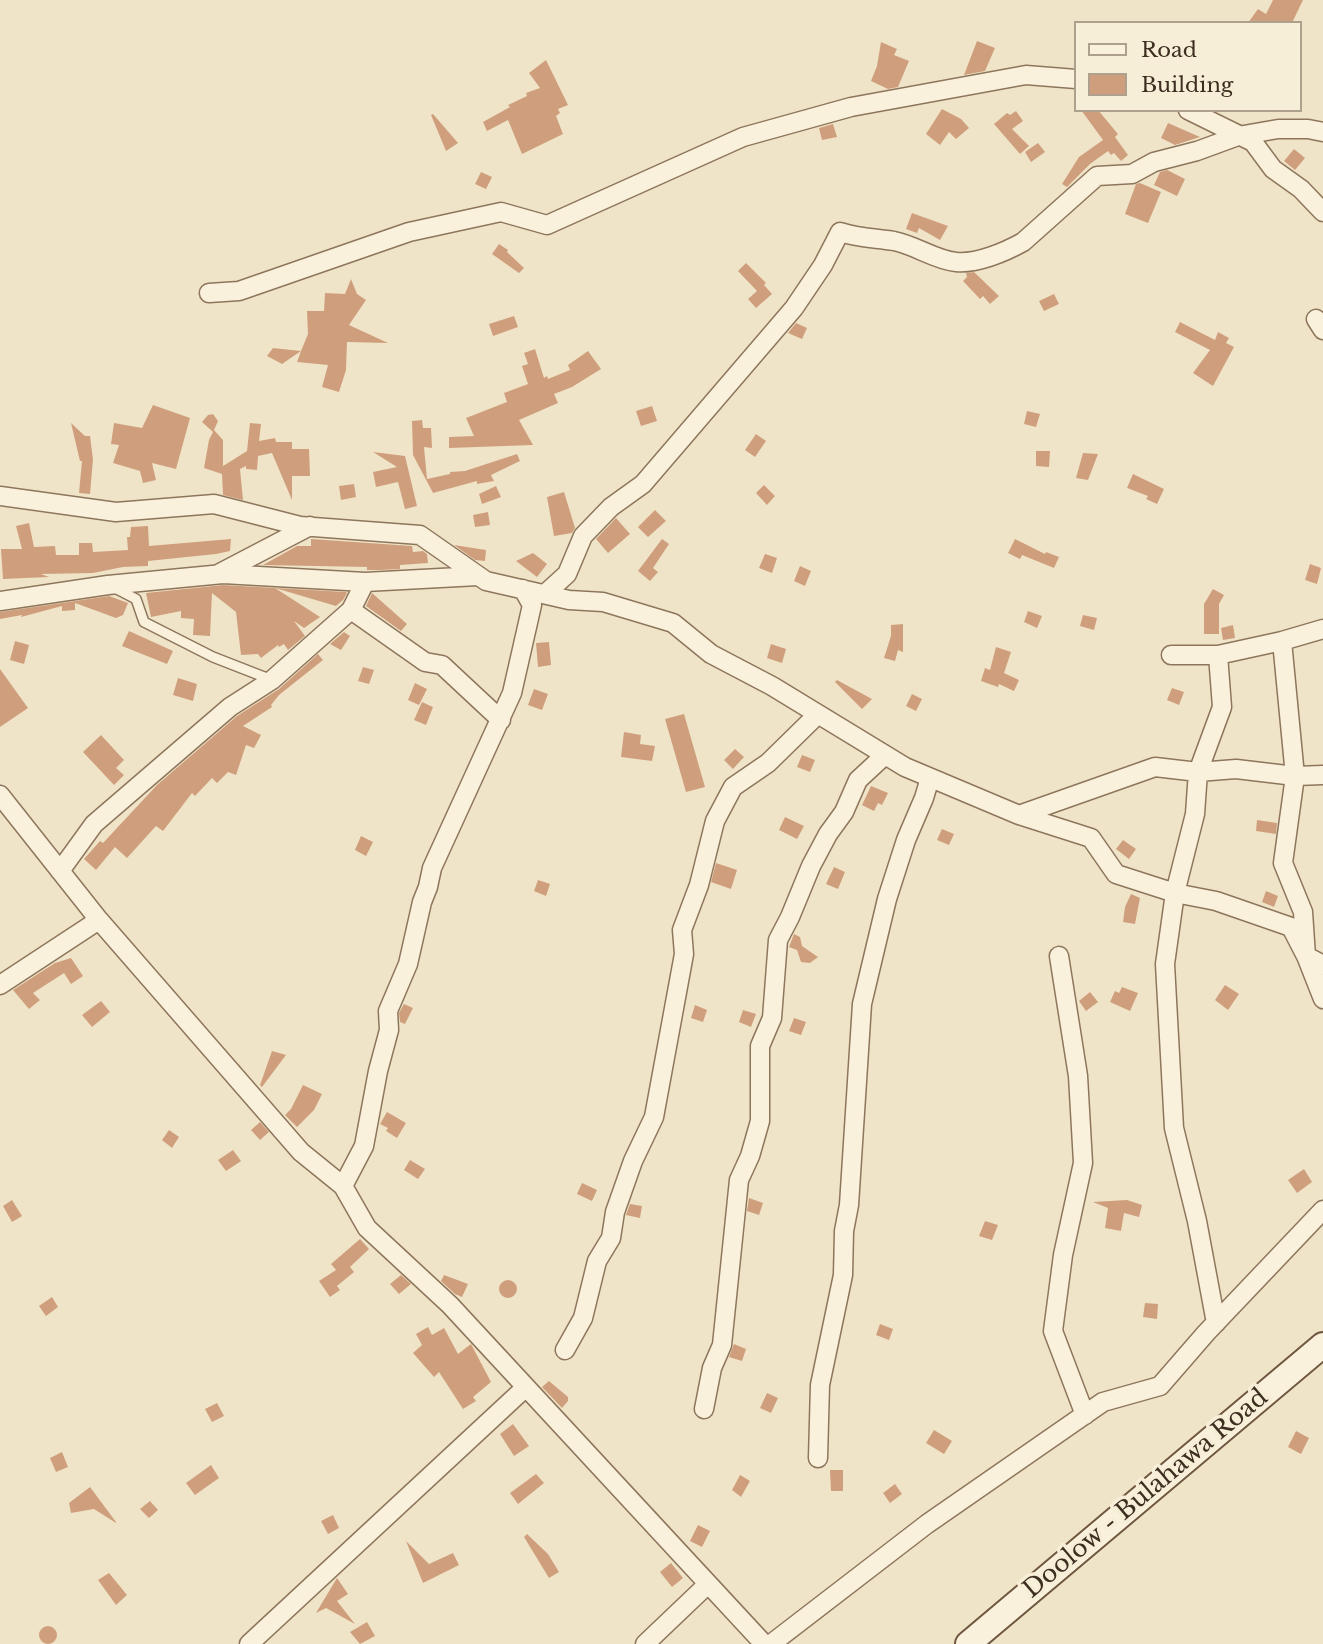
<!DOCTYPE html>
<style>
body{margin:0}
#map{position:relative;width:1323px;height:1644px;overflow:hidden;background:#f0e4c8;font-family:"Libre Baskerville",serif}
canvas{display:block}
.legend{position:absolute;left:1074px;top:21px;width:228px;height:91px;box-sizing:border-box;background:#f7eed8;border:2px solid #ada18e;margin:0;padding:9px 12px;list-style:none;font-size:21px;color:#3d2e20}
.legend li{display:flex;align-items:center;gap:14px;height:35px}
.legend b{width:35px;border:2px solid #ada18e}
</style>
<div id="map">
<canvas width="1323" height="1644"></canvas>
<ul class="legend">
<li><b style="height:9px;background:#faf1dc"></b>Road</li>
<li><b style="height:19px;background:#cf9f7d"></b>Building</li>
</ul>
</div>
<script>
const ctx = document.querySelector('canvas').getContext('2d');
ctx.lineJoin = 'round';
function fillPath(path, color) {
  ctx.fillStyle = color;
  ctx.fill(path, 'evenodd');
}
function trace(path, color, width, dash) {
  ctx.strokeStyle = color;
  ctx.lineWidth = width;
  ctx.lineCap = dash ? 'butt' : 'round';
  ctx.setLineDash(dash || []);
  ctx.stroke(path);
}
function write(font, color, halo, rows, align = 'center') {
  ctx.font = font + ' "Libre Baskerville",serif';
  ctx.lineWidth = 7;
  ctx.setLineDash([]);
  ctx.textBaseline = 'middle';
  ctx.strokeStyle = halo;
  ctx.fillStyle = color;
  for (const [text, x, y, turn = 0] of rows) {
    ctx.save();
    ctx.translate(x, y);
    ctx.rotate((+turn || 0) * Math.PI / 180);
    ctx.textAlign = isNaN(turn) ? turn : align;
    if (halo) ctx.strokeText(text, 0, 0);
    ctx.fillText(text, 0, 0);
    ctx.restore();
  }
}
fillPath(new Path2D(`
 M1273,0H1303L1292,23H1248L1258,9L1266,14Z
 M977,41L995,48L985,71L964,75Z
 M881,42L897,49L894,55L909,61L898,87L888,89L871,81L877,66Z
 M546,60L568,105L558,109L560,113L556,116L563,134L522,154L508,120L487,131L483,122L510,107L508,105L527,96L526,93L540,88L529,73Z
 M942,109L961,119L969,128L956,139L949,132L940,145L926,134Z
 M1081,110H1098L1118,134L1115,137L1128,155L1121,161L1114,153L1111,155L1108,151L1090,164L1067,187L1062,184L1079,157L1103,140Z
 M1016,111L1023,121L1012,129L1029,146L1020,154L994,124L1007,113L1010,115Z
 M433,114L458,143L446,151L431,115Z
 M1168,123L1200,137L1175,145L1161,138Z
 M833,124L837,137L822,140L819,128Z
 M1038,143L1045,152L1031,162L1025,152Z
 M1294,149L1305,158L1295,170L1284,161Z
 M1167,170L1185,179L1177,196L1154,185L1160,172Z
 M481,172L492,177L486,189L475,184Z
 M1140,183L1161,192L1148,223L1125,214L1136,184Z
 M912,213L948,226L940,240L919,228L917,233L906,229Z
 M499,244L508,250L507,252L524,268L519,273L492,254Z
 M746,263L766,283L764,285L772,294L756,308L748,299L757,291L738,271Z
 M974,272L999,296L990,304L983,296L980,299L963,281L967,277L966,273Z
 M351,279L357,294L366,300L349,325L388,343L347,342L346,370L339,392L322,387L328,365L297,362L301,351L282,364L267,356L273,348L301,351L308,334L307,311H324L325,293L345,294Z
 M1054,294L1059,304L1044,311L1039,301Z
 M514,316L518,327L493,336L489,324Z
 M1180,322L1215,340L1218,332L1229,338L1226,343L1234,347L1213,386L1193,373L1210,350L1175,332Z
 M796,323L807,328L802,339L788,333Z
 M535,349L544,378L547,376L548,379L570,370L568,365L588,351L601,369L572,387L554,394L558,403L519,420L533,445L449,448V437L474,436L466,418L507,402L504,393L528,384L522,366L528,364L524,353Z
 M153,405L190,418L176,469L152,463L156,480L143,483L140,471L113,463L119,445L111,444L114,423L142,428Z
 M652,406L657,421L641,426L636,411Z
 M1027,411L1040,414L1036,427L1024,424Z
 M213,414L218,421L214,430L223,440V466L247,451L250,423L261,424L259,441L275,438L276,442H292V449H309L310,476H292V500L272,453L258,456L257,470L246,469V466L240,469L243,500L223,495L222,474L204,468L209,440L213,432L202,422L208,415Z
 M422,420L423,428H431L432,448L424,447L427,479L450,474V472L465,471L517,454L520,461L491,475L494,481L477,484V481L433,493L413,455L412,421Z
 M71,423L85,436H90L93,459L90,494L79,493L82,461H80Z
 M756,434L766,441L755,457L745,450Z
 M1036,451H1050L1049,467L1036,466Z
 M373,452L405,456L417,506L405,509L398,482L376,487L373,472L397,467Z
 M1083,453L1098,454L1088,480L1076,478Z
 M1133,474L1164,489L1157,504L1146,499L1148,496L1127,488Z
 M354,484L356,497L341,500L339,486Z
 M764,485L775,496L767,505L756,493Z
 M496,486L501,497L482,504L479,494Z
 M564,492L575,528L572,533L554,536L547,497Z
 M655,510L666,521L648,537L638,527Z
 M488,512L490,525L475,527L473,515Z
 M616,518L630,534L608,553L596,539Z
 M29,523L34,547L55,546L56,555H79V543H92L93,552L128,550L127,537H130L131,527L148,526L149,546L231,539L230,551L216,554L148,561V566L123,567L93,573L41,574L49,577L3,579L1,549H22L16,526Z
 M311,539L412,546L413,552L423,551L427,554L428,563L400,565V569L380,570H367V567L263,565L297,546H311Z
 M662,539L669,544L653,568L658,572L650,581L638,571Z
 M1015,539L1045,554L1046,552L1059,557L1054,568L1022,555L1020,559L1008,553Z
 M454,545L486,550L485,561L475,560Z
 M533,553L547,564L537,577L516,561Z
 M765,554L777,558L772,573L759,568Z
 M1310,564L1321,568L1317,584L1305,580Z
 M800,566L811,571L805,586L794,581Z
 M223,585L346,592L347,593L343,600L336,606L275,588L320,617L304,628L294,621L305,636L288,650L284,644L279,647L278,645L261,658L258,654L241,655L236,612L212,593L210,636L193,635L194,619L181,618V611L151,617L146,593Z
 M1213,589L1224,595L1219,604V634H1204V604Z
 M372,593L407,624L401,631L366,606Z
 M109,596L128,603L123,615L116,618L75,603V610L62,611V606L21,617L22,615L0,619V612Z
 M1028,611L1042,616L1037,628L1024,622Z
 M1083,615L1097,618L1094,630L1080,626Z
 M903,624V652L898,650L895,661L884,658L891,636V625Z
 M1233,625L1235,638L1223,640L1221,628Z
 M129,631L173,651L167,664L122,646Z
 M344,632L350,636L341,650L330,644Z
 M15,641L29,645L24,664L10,660Z
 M549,642L551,665L538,667L536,643Z
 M771,644L786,649L782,663L767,658Z
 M996,647L1011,652L1004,673L1019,680L1014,691L999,684L998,687L981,681L985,668L990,670Z
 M318,654L323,660L279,695L271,705L272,707L243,726L261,735L254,748L246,745L236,775L228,772L217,783L212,778L195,796L192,793L163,831L156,826L127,858L115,847L96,870L84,859L100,841L103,843L157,785L237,716L279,689Z
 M363,667L374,670L369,684L358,681Z
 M0,669L28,708L0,727Z
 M178,678L197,684L193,701L173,695Z
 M837,680L872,699L862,709L835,682Z
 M415,683L427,689L419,705L408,700Z
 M1172,688L1184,692L1179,705L1167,700Z
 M534,689L548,694L542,710L528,705Z
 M912,694L922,699L916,711L906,706Z
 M422,702L433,707L426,725L414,720Z
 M684,714L705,787L686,792L665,719Z
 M624,732L641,735L640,744L655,746L652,761L621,757Z
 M101,735L124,760L116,768L124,775L114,785L83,752Z
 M735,749L744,757L733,769L724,760Z
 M802,755L815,760L810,772L797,767Z
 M871,786L888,793L882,805L878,803L874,811L862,805Z
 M785,817L804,826L797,839L779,830Z
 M1257,820L1277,823L1276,834L1256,831Z
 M942,829L954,834L949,845L937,840Z
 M361,836L373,842L366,856L355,850Z
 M1123,840L1136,849L1129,859L1116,849Z
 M716,863L737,870L731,889L711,882Z
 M834,867L845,872L838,889L826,884Z
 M538,880L550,884L546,896L534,891Z
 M1266,891L1278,896L1274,907L1262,902Z
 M1131,894L1140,898L1135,924L1123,922L1125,907Z
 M794,934L800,937L802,946L818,957L810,963L801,962L797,950L789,947Z
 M71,958L83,976L71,984L64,973L33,993L40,1000L29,1009L13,990L55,963Z
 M1225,985L1239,994L1228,1010L1215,1000Z
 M1122,987L1138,993L1130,1011L1110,1002L1115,991L1119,993Z
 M1090,992L1098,1002L1086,1011L1079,1001Z
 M101,1001L110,1012L92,1027L82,1015Z
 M404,1004L413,1008L405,1024L400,1022L399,1013Z
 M695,1005L707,1010L703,1022L691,1018Z
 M743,1010L756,1014L751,1027L739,1022Z
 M794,1018L806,1022L801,1035L789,1031Z
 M272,1051L286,1055L262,1087L260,1085Z
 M303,1085L322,1094L314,1110L297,1127L285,1115L291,1109Z
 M387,1112L406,1123L397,1138L386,1131L388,1128L380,1124Z
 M260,1122L269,1132L260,1140L251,1130Z
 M169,1130L179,1137L172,1148L162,1140Z
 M233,1150L241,1161L226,1171L218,1160Z
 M410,1160L425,1169L418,1179L404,1170Z
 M1304,1169L1312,1182L1297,1193L1288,1180Z
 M582,1183L597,1190L592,1201L577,1194Z
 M749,1198L763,1203L759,1215L747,1211Z
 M12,1200L22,1216L12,1222L3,1206Z
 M1127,1200L1142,1205L1139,1217L1124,1213L1121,1231L1105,1228L1108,1208L1093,1202Z
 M630,1204L642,1206L640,1218L626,1215Z
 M985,1221L998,1225L992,1240L979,1236Z
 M360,1239L369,1249L350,1267L354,1272L337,1286L340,1290L330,1297L319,1281L336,1270L331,1264Z
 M401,1275L411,1284L399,1294L390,1284Z
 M444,1275L468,1284L462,1297L455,1294L441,1281Z
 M499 1289a9 9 0 1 1 18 0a9 9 0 1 1-18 0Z
 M52,1297L58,1307L46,1316L39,1306Z
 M1145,1303L1158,1304L1157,1319L1143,1317Z
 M880,1324L893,1329L889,1340L876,1335Z
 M428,1327L432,1335L444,1328L458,1354L471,1344L491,1382L473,1397L476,1401L463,1409L439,1372L434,1377L413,1353L422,1345L416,1334Z
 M734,1344L746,1349L742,1361L729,1357Z
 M549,1381L568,1397V1401L562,1408L542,1387Z
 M767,1393L778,1398L771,1413L760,1408Z
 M217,1403L224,1416L212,1422L205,1409Z
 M513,1424L529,1446L514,1456L500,1434Z
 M934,1430L952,1441L944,1454L926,1443Z
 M1296,1431L1309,1438L1301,1454L1288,1447Z
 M62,1452L68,1467L56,1472L50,1458Z
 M211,1465L219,1478L195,1495L186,1483Z
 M830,1470H843V1491H831Z
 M536,1474L544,1483L518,1504L510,1493Z
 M740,1475L750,1481L741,1497L732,1490Z
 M895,1484L902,1494L890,1503L883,1493Z
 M90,1487L116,1522V1523L94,1509L71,1513L69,1503Z
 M150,1501L158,1510L149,1518L140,1509Z
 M333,1515L339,1528L328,1534L321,1521Z
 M698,1525L710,1531L702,1547L690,1541Z
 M527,1534L548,1554L559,1572L549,1578L524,1537Z
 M406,1541L429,1564L453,1553L459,1565L423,1583Z
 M671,1563L683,1578L672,1587L660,1572Z
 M109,1573L127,1595L116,1605L98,1580Z
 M337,1578L348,1594L337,1601L355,1624L326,1608L316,1613Z
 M367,1622L375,1636L360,1644L350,1632Z
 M39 1635a9 9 0 1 1 18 0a9 9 0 1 1-18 0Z`), '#cf9f7d');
const lane = new Path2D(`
 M113,587L136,599L144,622L213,657L272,680`);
const street = new Path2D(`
 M1188,110L1253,142L1273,169L1301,189L1323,212
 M209,293L239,291L409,232L501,212L547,225L743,137L851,107L1026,75L1076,79
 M1316,319L1323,330
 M0,496L116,512L214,504L300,526L420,535L486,581L569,600L603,602L673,623L711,654L772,686L905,767L1019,815L1155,767L1198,772L1236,769L1295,776L1323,775
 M220,573L310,526
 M545,594L567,574L583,536L611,507L643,484L794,308L823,265L840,232C858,238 875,238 894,241C915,245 935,260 956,262C977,264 1005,252 1023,242L1097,176L1132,174L1154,162L1197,151L1238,136L1278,129H1308L1323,132
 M0,601L108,585L223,574L365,582L478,576
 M351,610L425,662L442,665L501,720
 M1282,641L1295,776L1283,863L1303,912L1306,956L1323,999
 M1171,655H1218L1282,641L1323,629
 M0,795L99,920L0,985
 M1019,815L1091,838L1116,874L1175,893L1216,901L1291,927L1306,956L1323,965
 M60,871L94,824L230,707L272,680L351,610L365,582
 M99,920L301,1152L343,1186L367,1228L450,1305L764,1644
 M1059,956L1078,1076L1083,1163L1063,1255L1053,1331L1085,1415
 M343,1186L364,1146L378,1071L389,1030L388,1011L408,964L422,902L428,887L432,868L512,693L532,605L523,589
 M1216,1323L1197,1221L1174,1128L1165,964L1175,893L1195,814L1198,772L1222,707L1218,655
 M565,1350L583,1318L597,1261L611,1238L615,1212L633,1161L654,1117L684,954L682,930L699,885L715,821L733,787L768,763L817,715
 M704,1409L712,1368L722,1345L739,1180L750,1156L760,1121V1046L772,1018L778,940L790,917L811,866L828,834L844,812L858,780L885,755
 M818,1458L820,1385L843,1275L844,1231L849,1205L862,1004L887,899L906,840L924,798L930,778
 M249,1644L526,1387
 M645,1644L708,1584
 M771,1644L927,1524L1103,1402L1160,1386L1206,1333L1323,1210`);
const secondary = new Path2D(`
 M968,1644L1323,1345`);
trace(lane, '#8d765c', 12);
trace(street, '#8d765c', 21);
trace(secondary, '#6f573f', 28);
trace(lane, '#faf1dc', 9);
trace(street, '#faf1dc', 18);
trace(secondary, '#faf1dc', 24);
write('24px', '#3d2e20', '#f7eed8', [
 ["Doolow - Bulahawa Road",1146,1494,-40]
]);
</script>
